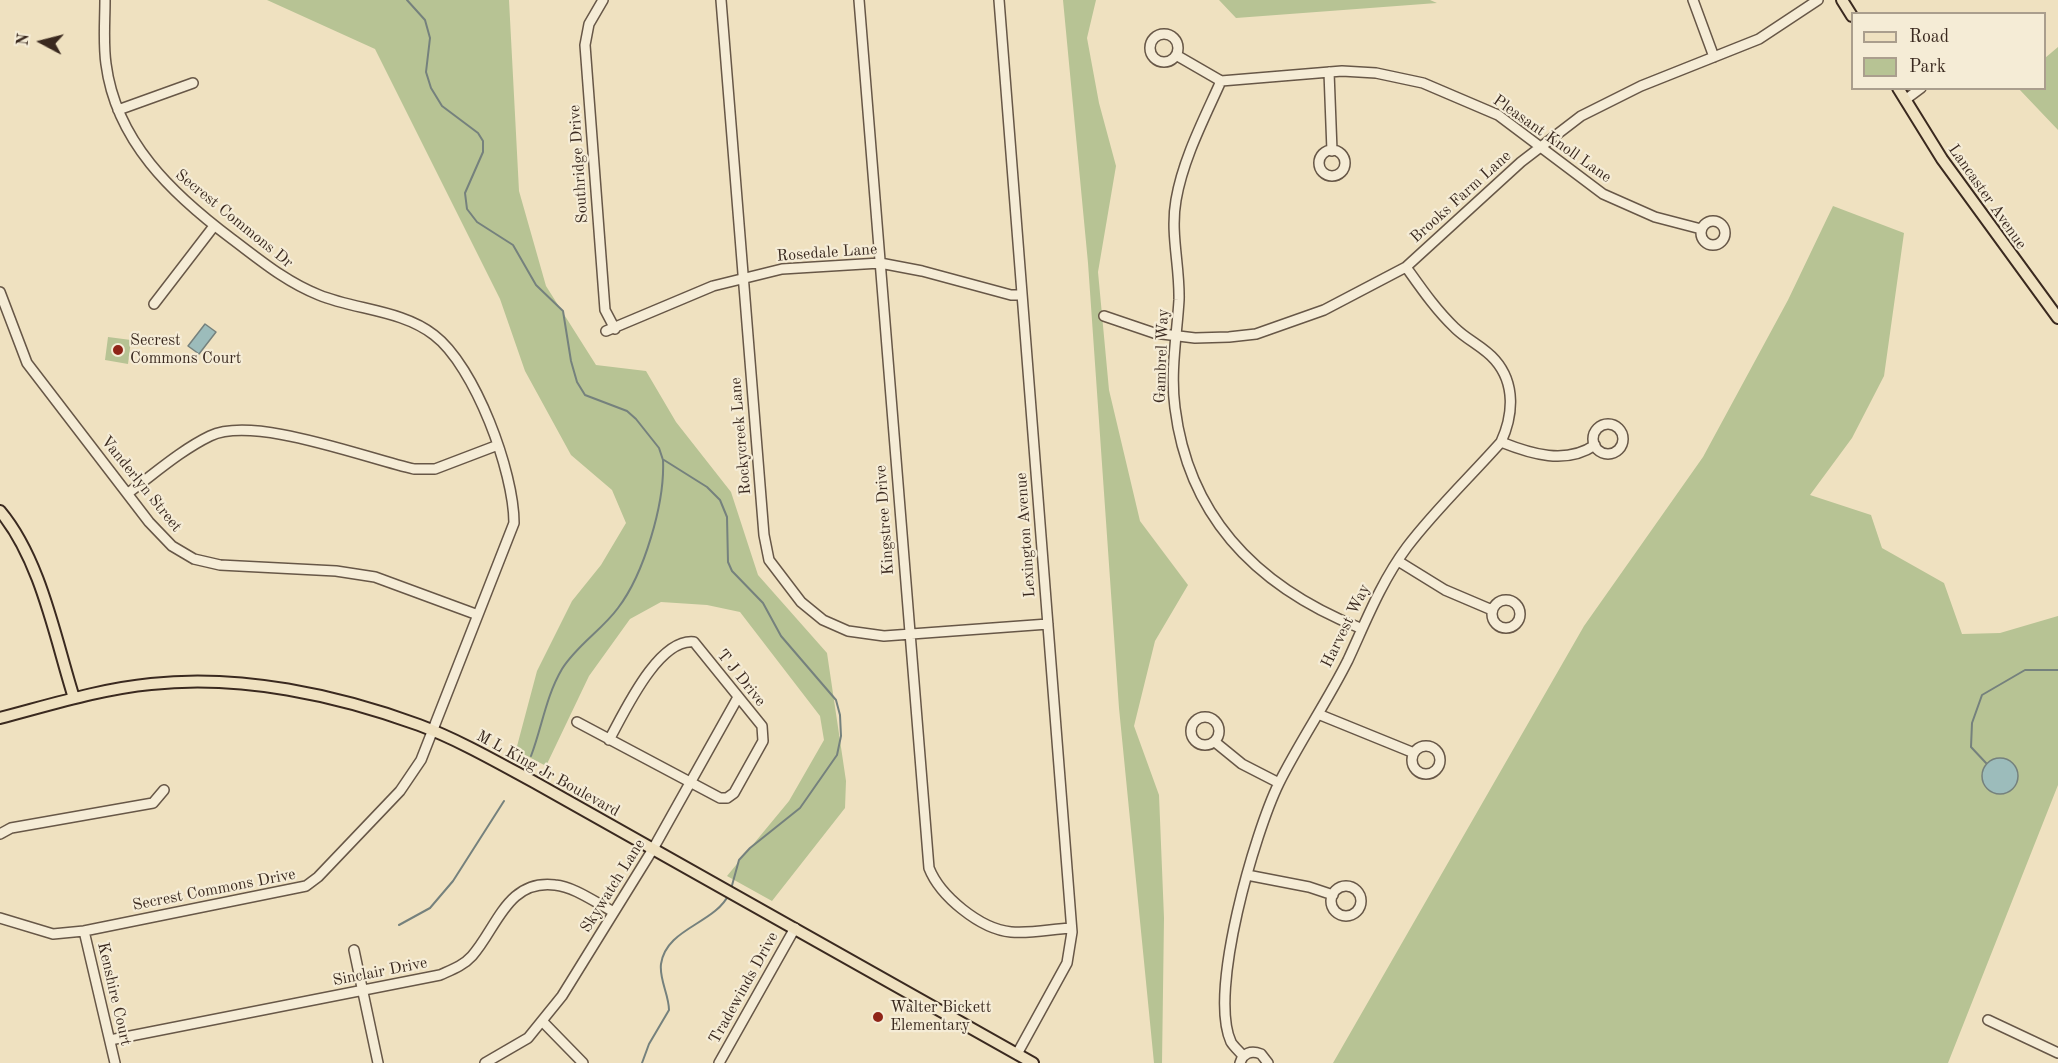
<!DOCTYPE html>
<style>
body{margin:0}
#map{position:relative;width:2058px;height:1063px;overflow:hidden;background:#efe1c0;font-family:"Old Standard TT",serif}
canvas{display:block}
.legend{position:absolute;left:1851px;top:12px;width:195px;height:78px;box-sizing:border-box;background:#f5ecd6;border:2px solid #aa9e8d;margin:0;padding:8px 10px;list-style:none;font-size:18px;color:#3a291f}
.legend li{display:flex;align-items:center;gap:12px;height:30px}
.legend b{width:30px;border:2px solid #aa9e8d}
.north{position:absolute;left:12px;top:12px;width:60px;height:60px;-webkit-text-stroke:4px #f5ecd6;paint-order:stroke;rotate:277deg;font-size:16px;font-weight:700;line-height:24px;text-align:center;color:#3a291f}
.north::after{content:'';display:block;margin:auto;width:21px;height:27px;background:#3a291f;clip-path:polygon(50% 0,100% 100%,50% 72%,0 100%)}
</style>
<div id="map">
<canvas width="2058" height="1063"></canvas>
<ul class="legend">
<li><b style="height:8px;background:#efe1c0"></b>Road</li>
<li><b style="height:16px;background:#b7c394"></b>Park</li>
</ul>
<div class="north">N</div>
</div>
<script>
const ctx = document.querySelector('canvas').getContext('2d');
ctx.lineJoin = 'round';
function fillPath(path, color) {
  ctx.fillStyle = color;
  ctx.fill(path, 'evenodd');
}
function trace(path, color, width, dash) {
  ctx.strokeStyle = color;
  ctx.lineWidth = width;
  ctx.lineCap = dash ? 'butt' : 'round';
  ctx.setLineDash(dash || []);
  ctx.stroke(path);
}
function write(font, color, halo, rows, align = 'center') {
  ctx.font = font + ' "Old Standard TT",serif';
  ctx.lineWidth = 4.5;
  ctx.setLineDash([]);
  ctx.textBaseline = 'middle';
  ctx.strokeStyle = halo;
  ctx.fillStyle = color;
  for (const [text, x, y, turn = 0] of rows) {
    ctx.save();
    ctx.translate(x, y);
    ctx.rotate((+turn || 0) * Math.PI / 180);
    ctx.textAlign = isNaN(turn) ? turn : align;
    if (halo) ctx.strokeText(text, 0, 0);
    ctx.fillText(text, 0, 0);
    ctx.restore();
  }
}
fillPath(new Path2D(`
 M267,0H509L519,191L546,286L596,365L646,371L676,422L731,492L758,575L827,653L846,781L845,808L772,901L727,876L789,801L824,740L820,716L740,612L707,605L661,602L630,619L589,676L546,766L516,750L537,671L572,601L601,565L626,523L612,490L571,455L525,371L500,299L375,49Z
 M1063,0H1096L1087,38L1099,103L1116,166L1098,272L1109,390L1140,521L1188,585L1155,641L1134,726L1159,795L1164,918L1162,1063H1154L1119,708L1088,263Z
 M1219,0H1430L1437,3L1236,18Z
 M2058,47V130L2019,89L2044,88L2045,58Z
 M1833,206L1904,233L1884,376L1852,438L1810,495L1871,515L1882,548L1944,583L1962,634L2000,633L2058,616V785L1948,1063H1333L1584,626L1703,457L1788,300Z
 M108,337L131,340L128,364L105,360Z`), '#b7c394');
const water = new Path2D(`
 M205,324L216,332L199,354L188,346Z
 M1982 776a18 18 0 1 1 36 0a18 18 0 1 1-36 0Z`);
fillPath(water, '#9cbcbb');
trace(water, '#75817d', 1.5);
trace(new Path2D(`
 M407,0L425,20L430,38L426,72L431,88L442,106L478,133L483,141V152L465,193L467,209L477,222L513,245L536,285L563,311L571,361L577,382L585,395L627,411L636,419L659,448L663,460C665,503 644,574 618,608C602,630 577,645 562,669C546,696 542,727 531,756
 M664,460L707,487L720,500L727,517L728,562L732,571L763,603L781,636L836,700L840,715L841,736L837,755L800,808L750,848L739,860L731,889
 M1986,763L1971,747L1972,723L1982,695L2025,670H2058
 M399,925L430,908L453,881L504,801
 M642,1063L649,1044L669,1010C669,995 659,979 661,964C666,928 715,924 729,894`), '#75817d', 2);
const minor = new Path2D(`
 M603,0L589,24L585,45L605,310L615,329
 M721,0L764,535L769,560L801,602L823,620L848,631L884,636L1048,624
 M859,0L929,868C940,896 980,929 1011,932C1030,934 1052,929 1071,928
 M999,0L1072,932L1067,963L1017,1054
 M1693,0L1714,57
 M1150 48a14 14 0 1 1 28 0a14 14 0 1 1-28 0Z
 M1176,55L1221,81L1342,71L1376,73L1423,83L1498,115L1603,194L1655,217L1701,229
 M1329,72L1332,151
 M1221,81C1204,119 1183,159 1176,200C1170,234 1180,266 1179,300C1177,335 1170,372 1175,408C1189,519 1260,588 1360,628
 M1905,100L1921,88
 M118,110L193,83
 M1319 163a13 13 0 1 1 26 0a13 13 0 1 1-26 0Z
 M1701 233a12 12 0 1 1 24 0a12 12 0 1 1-24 0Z
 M0,292L27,363L149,522L172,546L194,559L220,565L336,571L375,577L478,615
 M154,304L214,226
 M1104,316L1154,333L1195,338L1229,337L1256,334L1324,310L1406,267L1521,162L1581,116L1641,86L1759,39L1818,0
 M606,331L713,286L782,269L880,263L922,271L1011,295H1022
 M1593 439a15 15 0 1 1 30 0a15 15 0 1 1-30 0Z
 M1501,442C1531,454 1566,465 1595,445
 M128,493C154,474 181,450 210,436C254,415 365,458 414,469H435L498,445
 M1398,561L1445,590L1492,610
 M1492 614a14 14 0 1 1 28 0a14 14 0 1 1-28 0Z
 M1318,714L1414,753
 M1191 731a14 14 0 1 1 28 0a14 14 0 1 1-28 0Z
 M577,722L720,798H727L734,793L763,741L762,726L694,642C658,638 624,713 609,740
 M1215,742L1242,764L1279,783
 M1412 760a14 14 0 1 1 28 0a14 14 0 1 1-28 0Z
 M0,834L11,828L153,803L164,790
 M1247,875L1309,887L1333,895
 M1331 901a15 15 0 1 1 30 0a15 15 0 1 1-30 0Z
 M0,918L53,934L84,931L306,886L318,877L400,791L421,760L514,523C514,472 475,366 434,335C402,310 356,310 319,295C286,282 260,260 232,239C172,194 116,141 106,64C103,43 105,21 105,0
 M84,931L115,1063
 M354,950L378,1063
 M1988,1020L2058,1053
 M543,1022L583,1063
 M110,1040L440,975C451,970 463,966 472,956C497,928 507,879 555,885C575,887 596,903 614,912
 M1243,1056C1240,1052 1234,1047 1231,1042C1208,992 1255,832 1279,783C1300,741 1327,702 1348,660C1366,621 1381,582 1407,547C1435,510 1470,477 1501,442C1513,416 1516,384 1495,360C1484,347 1467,340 1455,328C1436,310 1421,288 1406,267
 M485,1063L528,1038L562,996L653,849L737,699
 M719,1063L795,928
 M1240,1063C1243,1053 1251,1050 1261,1054L1268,1063`);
const major = new Path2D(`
 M1842,0L1852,16
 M1898,88L1942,159L2058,318
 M0,511C41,560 55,638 74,698
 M0,718C50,705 100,689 151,684C240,674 337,695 419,725C459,740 497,762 534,782L1033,1063`);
trace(minor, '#675747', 12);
trace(major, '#3a291f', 14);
trace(minor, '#f5ecd6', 9);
trace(major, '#efe1c0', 10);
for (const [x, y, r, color] of [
 [118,350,6,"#8f2418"],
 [878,1017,6,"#8f2418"]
]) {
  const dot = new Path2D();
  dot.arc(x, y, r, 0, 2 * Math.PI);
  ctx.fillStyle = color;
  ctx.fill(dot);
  trace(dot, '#f5ecd6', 2);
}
write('16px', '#3a291f', '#f5ecd6', [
 ["Pleasant Knoll Lane",1552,139,35],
 ["Southridge Drive",579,164,-94],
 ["Brooks Farm Lane",1461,197,-42],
 ["Lancaster Avenue",1987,197,55],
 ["Secrest Commons Dr",234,219,39],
 ["Rosedale Lane",827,253,-4],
 ["Gambrel Way",1162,356,-88],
 ["Rockycreek Lane",741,436,-95],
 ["Vanderlyn Street",141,484,51],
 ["Kingstree Drive",885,520,-94],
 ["Lexington Avenue",1026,535,-94],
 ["Harvest Way",1346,626,-64],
 ["T J Drive",741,678,51],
 ["M L King Jr Boulevard",548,774,29],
 ["Skywatch Lane",613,886,-58],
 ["Secrest Commons Drive",214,890,-11],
 ["Sinclair Drive",380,972,-11],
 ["Tradewinds Drive",744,988,-61],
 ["Kenshire Court",114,994,77]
]);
write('16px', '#3a291f', '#f5ecd6', [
 ["Secrest",130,341],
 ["Commons Court",130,359],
 ["Walter Bickett",890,1008],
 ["Elementary",890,1026]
], 'left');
</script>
